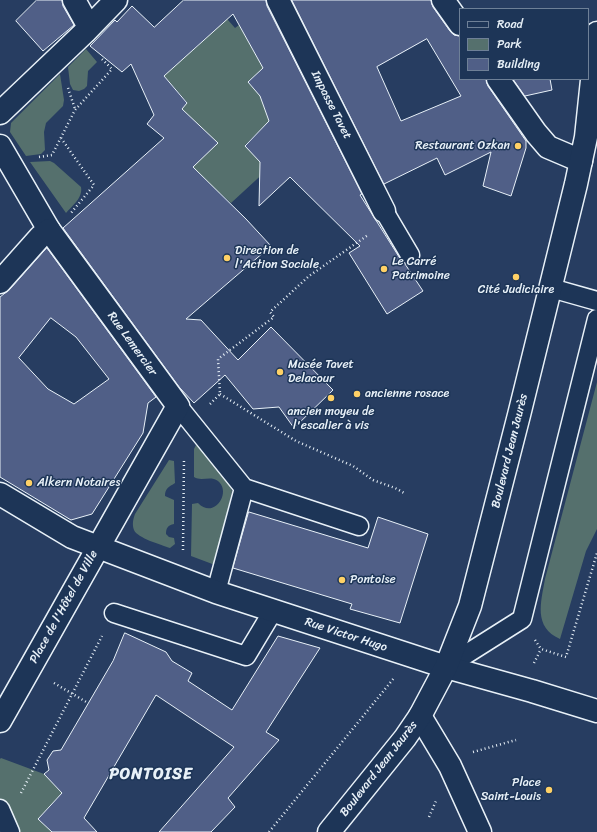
<!DOCTYPE html>
<meta charset="utf-8">
<style>
body{margin:0}
#map{position:relative;width:597px;height:832px;overflow:hidden;background:#273d61;font-family:Sriracha,sans-serif}
canvas{display:block}
.legend{position:absolute;left:459px;top:8px;width:130px;height:72px;box-sizing:border-box;background:#1d3557;border:1px solid #6e8097;margin:0;padding:5px 7px;list-style:none;font-size:12px;color:#e8f1f8}
.legend li{display:flex;align-items:center;gap:8px;height:20px}
.legend b{width:20px;border:1px solid #6e8097}
</style>
<div id="map">
<canvas width="597" height="832"></canvas>
<ul class="legend">
<li><b style="height:5px;background:#1d3557"></b>Road</li>
<li><b style="height:11px;background:#55706d"></b>Park</li>
<li><b style="height:11px;background:#505f87"></b>Building</li>
</ul>
</div>
<script>
const ctx = document.querySelector('canvas').getContext('2d');
ctx.lineJoin = 'round';
function fillPath(path, color) {
  ctx.fillStyle = color;
  ctx.fill(path, 'evenodd');
}
function trace(path, color, width, dash) {
  ctx.strokeStyle = color;
  ctx.lineWidth = width;
  ctx.lineCap = dash ? 'butt' : 'round';
  ctx.setLineDash(dash || []);
  ctx.stroke(path);
}
function write(font, color, halo, rows, align = 'center') {
  ctx.font = font + ' Sriracha,sans-serif';
  ctx.lineWidth = 3;
  ctx.setLineDash([]);
  ctx.textBaseline = 'middle';
  ctx.strokeStyle = halo;
  ctx.fillStyle = color;
  for (const [text, x, y, turn = 0] of rows) {
    ctx.save();
    ctx.translate(x, y);
    ctx.rotate((+turn || 0) * Math.PI / 180);
    ctx.textAlign = isNaN(turn) ? turn : align;
    if (halo) ctx.strokeText(text, 0, 0);
    ctx.fillText(text, 0, 0);
    ctx.restore();
  }
}
fillPath(new Path2D(`
 M221,4L228,20L235,28L239,25L263,68L248,82L271,107L269,121L245,145L268,169L231,203L220,193L144,261L203,130L182,109L187,102L160,71L187,45L192,51L199,45Z
 M86,49L97,62L88,71L87,86L84,89L79,91L73,90L70,84L68,67Z
 M60,74L64,100L63,106L46,123L44,132L45,150L41,154L26,156L10,132L11,123Z
 M50,161L54,163L81,187C83,198 72,206 66,213L30,162Z
 M597,382V529L586,551L560,639C533,627 541,602 545,579Z
 M196,445C209,459 226,474 232,491L215,565L191,556L192,504L198,503C214,520 232,492 218,481C210,475 202,482 194,477V449Z
 M169,460L174,461L175,483C169,487 165,488 165,496L174,500V524C168,525 166,528 166,534L169,537L174,538L175,544L170,548C162,545 137,538 134,530C132,525 133,519 135,514Z
 M1,758L44,774L62,793L38,819L52,832H0V759Z`), '#55706d');
const building = new Path2D(`
 M37,0H62L63,6L74,25L43,51L16,21Z
 M184,0H266L267,6L362,194L360,195L401,260L405,264L423,291L387,314L349,253L360,246L290,177L259,206L260,162L245,146L269,121L260,96L248,82L263,68L233,14L164,76L187,103L182,109L218,143L193,167L246,219L271,246L186,319L201,320L238,360L271,327L333,390L294,428L279,407L253,409L225,375L194,403L179,387L63,228L164,138L147,124L154,115L131,64L122,72L90,46L115,20L117,22L132,6L154,27Z
 M292,0H431L433,7L450,31L454,35L460,36V79H486L488,86L526,141V148L511,196L483,186L491,152L445,175L437,158L384,184ZM427,39L461,96L401,121L377,67Z
 M513,79H550L552,90L525,96Z
 M47,248L156,397L148,403L143,433L92,514L71,520L0,477V297L9,290ZM51,318L76,337L109,379L74,404L48,389L19,358Z
 M249,512L368,548L378,517L428,534L400,623L350,609L352,604L233,568Z
 M125,633L166,652L172,661L192,673L188,681L232,710L278,636L320,648L266,732L279,740L228,798L235,807L211,832H159L234,747L156,695L84,818L97,832H52L38,819L62,793L44,774L49,770L47,760L53,751L61,750L113,661Z`);
fillPath(building, '#505f87');
trace(building, '#e8f1f8', 1);
const service = new Path2D(`
 M384,211L410,255
 M551,288L597,301
 M178,406L244,488L359,526
 M216,592L244,488
 M114,613L246,656L273,611
 M446,667L522,619L597,319
 M0,809L10,832`);
const pedestrian = new Path2D(`
 M74,0L89,27
 M0,113L85,32L116,0
 M0,146L49,230`);
const minor = new Path2D(`
 M278,0L384,211
 M443,0L460,24
 M498,79L536,133L548,147L581,161
 M0,282L40,237L49,230L178,406L0,721
 M0,494L72,537L216,592L446,667L532,691L597,711
 M420,716L450,766L480,832`);
const secondary = new Path2D(`
 M329,832L405,738L420,716L446,667L470,606L519,415L576,184L586,137L597,33`);
trace(service, '#e8f1f8', 21);
trace(pedestrian, '#e8f1f8', 25);
trace(minor, '#e8f1f8', 25);
trace(secondary, '#e8f1f8', 25);
trace(new Path2D(`
 M68,88L75,109
 M61,138L94,185L71,213
 M39,157L52,155L75,110L112,69L100,57
 M220,394L296,441L353,466L373,480L395,488L406,494
 M210,404L220,394L218,359L274,317L270,312L309,276L368,235
 M183,550L184,458
 M535,640L541,649L566,657L597,553
 M534,663L541,649
 M54,683L88,703
 M473,752L516,740
 M21,793L102,636
 M429,817L436,801
 M269,832L394,678`), '#e8f1f8', 2.5, [1, 3]);
trace(service, '#1d3557', 18);
trace(pedestrian, '#1d3557', 22);
trace(minor, '#1d3557', 22);
trace(secondary, '#1d3557', 22);
for (const [x, y, r, color] of [
 [518,146,4,"#ffd166"],
 [227,258,4,"#ffd166"],
 [384,269,4,"#ffd166"],
 [516,277,4,"#ffd166"],
 [280,372,4,"#ffd166"],
 [357,394,4,"#ffd166"],
 [331,398,4,"#ffd166"],
 [29,483,4,"#ffd166"],
 [342,580,4,"#ffd166"],
 [549,790,4,"#ffd166"]
]) {
  const dot = new Path2D();
  dot.arc(x, y, r, 0, 2 * Math.PI);
  ctx.fillStyle = color;
  ctx.fill(dot);
  trace(dot, '#1d3557', 1.5);
}
write('12px', '#e8f1f8', '#1d3557', [
 ["Impasse Tavet",331,105,63],
 ["Rue Lemercier",132,344,54],
 ["Boulevard Jean Jaurès",510,451,-76],
 ["Place de l'Hôtel de Ville",64,607,-61],
 ["Rue Victor Hugo",346,635,18],
 ["Boulevard Jean Jaurès",379,769,-52]
]);
write('12px', '#e8f1f8', '#1d3557', [
 ["Restaurant Ozkan",510,146,"right"],
 ["Direction de",235,251],
 ["l'Action Sociale",235,265],
 ["Le Carré",392,262],
 ["Patrimoine",392,276],
 ["Cité Judiciaire",516,290,"center"],
 ["Musée Tavet",288,365],
 ["Delacour",288,379],
 ["ancienne rosace",365,394],
 ["ancien moyeu de",331,412,"center"],
 ["l'escalier à vis",331,426,"center"],
 ["Alkern Notaires",37,483],
 ["Pontoise",350,580],
 ["Place",541,783,"right"],
 ["Saint-Louis",541,797,"right"]
], 'left');
ctx.letterSpacing = '1px';
write('bold 16px', '#e8f1f8', '#1d3557', [
 ["PONTOISE",151,775]
]);
ctx.letterSpacing = '0px';
</script>
